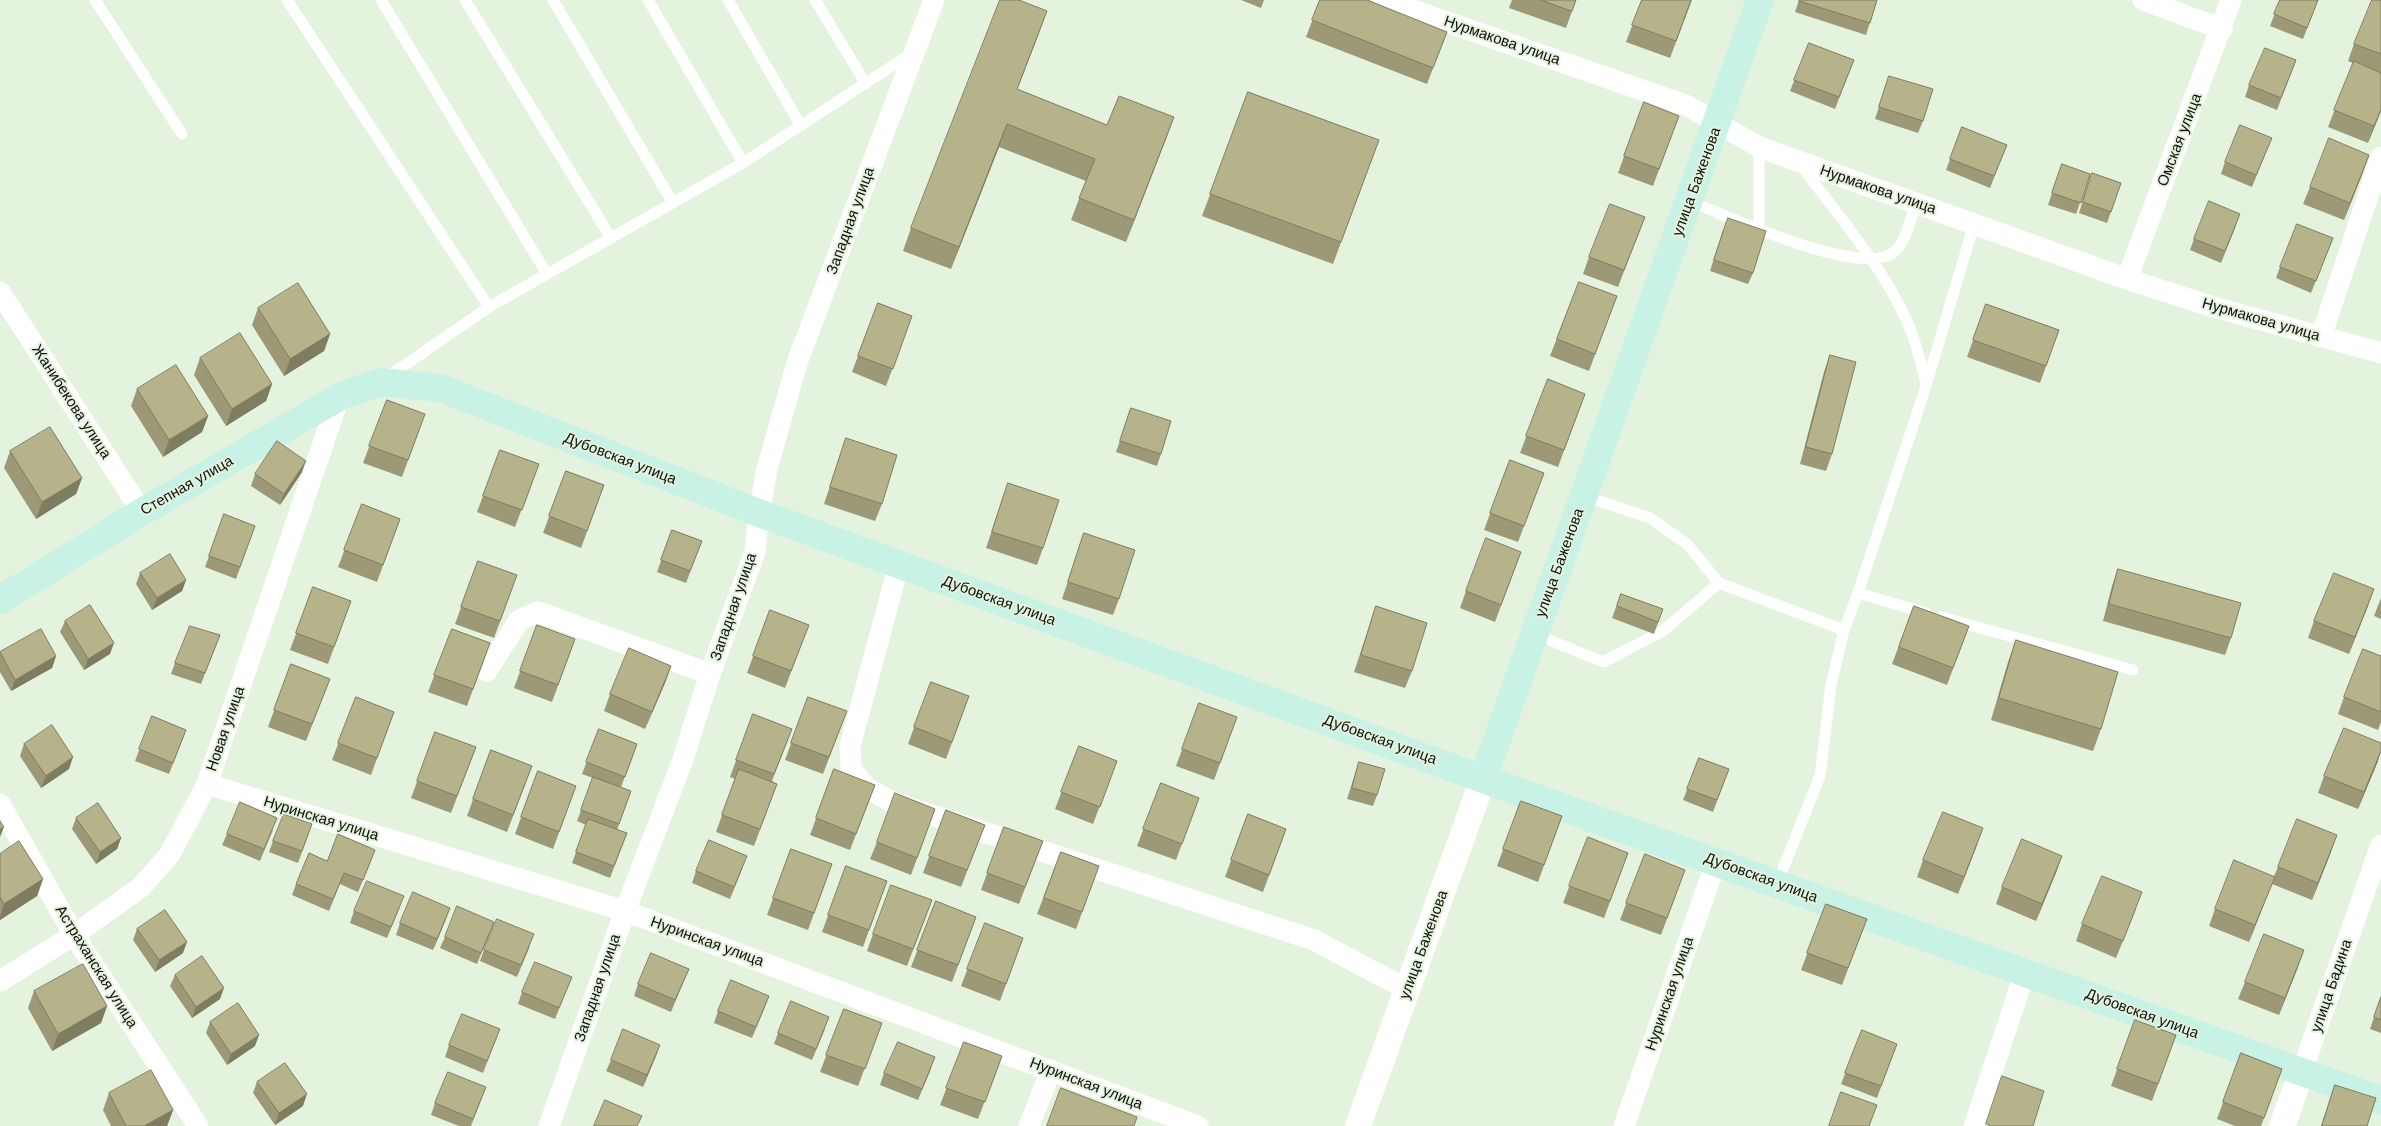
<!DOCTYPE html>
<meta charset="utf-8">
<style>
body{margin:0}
canvas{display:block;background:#e3f3de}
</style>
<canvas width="2381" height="1126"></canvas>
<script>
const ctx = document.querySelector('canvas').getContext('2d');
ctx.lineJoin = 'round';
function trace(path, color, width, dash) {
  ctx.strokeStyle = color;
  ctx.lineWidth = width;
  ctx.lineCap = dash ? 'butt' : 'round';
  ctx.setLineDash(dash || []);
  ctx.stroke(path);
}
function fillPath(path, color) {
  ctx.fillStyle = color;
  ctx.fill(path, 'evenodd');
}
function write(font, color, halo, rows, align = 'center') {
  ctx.font = font + ' Arial,sans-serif';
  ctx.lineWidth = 4;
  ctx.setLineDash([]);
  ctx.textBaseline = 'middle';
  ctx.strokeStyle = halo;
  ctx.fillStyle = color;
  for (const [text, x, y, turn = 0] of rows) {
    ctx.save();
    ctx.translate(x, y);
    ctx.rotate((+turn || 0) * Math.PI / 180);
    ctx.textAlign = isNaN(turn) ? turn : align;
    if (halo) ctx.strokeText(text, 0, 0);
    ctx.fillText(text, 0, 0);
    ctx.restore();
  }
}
trace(new Path2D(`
 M95,0L182,134
 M287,0L489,307
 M381,0L547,274
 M465,0L611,238
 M553,0L673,203
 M648,0L743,163
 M728,0L801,126
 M815,0L866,84
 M1759,147V228
 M1800,164C1835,212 1878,260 1904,315C1915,337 1920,360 1926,384
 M1690,201C1727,216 1862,279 1894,252C1907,241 1910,219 1916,203
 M386,378L489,307L743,163L912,53
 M1584,496L1650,518L1687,544L1719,583
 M1858,593L1926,613
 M1941,617L2133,670
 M1535,634L1603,662L1663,631L1719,583L1844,630
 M1777,884L1820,776L1831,685L1844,630L1858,593L1926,386L1974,224`), '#fff', 11);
trace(new Path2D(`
 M1384,0L1688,106L1759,147L2127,279L2210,306L2381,353
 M2143,0L2222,29
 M2127,279L2231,0
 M0,292L142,512
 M2321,337L2381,157
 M899,564L850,746L851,767L865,787L892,802L1314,940L1408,990
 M487,671L519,620L538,612L710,674
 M207,784L625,911L1198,1126
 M0,804L74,935L198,1126
 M0,981L74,935L141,887L170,854L207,784L339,397
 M2302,1071L2381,845
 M549,1126L625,911L682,762L710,674L755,552L759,513L767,469L797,363L934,0
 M1029,1126L1051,1070
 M1624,1126L1716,862
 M1974,1126L2025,972`), '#fff', 21);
trace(new Path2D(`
 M1358,1126L1483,779
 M2282,1126L2302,1071`), '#fff', 26);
trace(new Path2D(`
 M0,600L142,512L339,397L380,382L440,388L759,513L1483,779L2381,1100
 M1483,779L1760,0`), '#c9f2e7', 28);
fillPath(new Path2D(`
 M1241,0H1264L1261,8Z
 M1320,0L1447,32L1427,84L1306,37Z
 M1512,0H1576L1566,28L1509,8Z
 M1642,0H1692L1670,58L1626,42Z
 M1799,0H1877L1866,35L1795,12Z
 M2280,0H2318L2303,39L2270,26Z
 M2381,0V111L2368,143L2328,127L2353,63L2348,61L2354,44Z
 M1039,33L1017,89L1107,125L1174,117L1126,242L1071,220L1086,181L999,147L951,269L903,251L911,228Z
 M1809,43L1854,60L1835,109L1790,91Z
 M2296,60L2277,110L2245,97L2249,85Z
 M1889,76L1923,121L1918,133L1875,119Z
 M1248,92L1379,140L1333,264L1202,216Z
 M1644,102L1679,116L1653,186L1618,173Z
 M1962,127L2007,145L1990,188L1946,170Z
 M2272,138L2252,187L2221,174L2225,162Z
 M2062,164L2090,174L2076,214L2048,205Z
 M2363,172L2344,220L2303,204L2310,187Z
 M2092,173L2121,183L2107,223L2079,213Z
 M1645,217L1618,287L1583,274L1589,257Z
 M2236,226L2221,263L2190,250L2194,239Z
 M1723,230L1753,273L1748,284L1710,271Z
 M2333,238L2311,293L2276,278L2280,267Z
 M1579,282L1617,296L1589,371L1550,356Z
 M878,303L912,316L886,386L852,372Z
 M1986,304L2059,330L2040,383L1967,357Z
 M258,308L330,334L324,351L284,376L252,325Z
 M1830,355L1832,454L1826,471L1800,464L1824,372Z
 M200,358L272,384L266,401L226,426L194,375Z
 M1548,379L1585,394L1558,467L1520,453Z
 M137,389L208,416L202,432L163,457L131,406Z
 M387,400L425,414L402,477L363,463Z
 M1131,408L1161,454L1157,466L1116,452Z
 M846,438L882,504L875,521L824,504Z
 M500,450L539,464L515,527L477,512Z
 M10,451L82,478L76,494L36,519L4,468Z
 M1510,460L1544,473L1518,542L1484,530Z
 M566,471L604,485L581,548L543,533Z
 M302,472L280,505L251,486L255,474Z
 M1008,483L1043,548L1037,565L986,548Z
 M362,504L400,519L377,582L338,567Z
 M224,514L255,526L236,579L205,567Z
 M672,530L702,541L686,583L657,572Z
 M1084,533L1119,599L1113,615L1062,599Z
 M1521,552L1495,622L1460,608L1466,591Z
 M478,561L517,575L494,638L455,624Z
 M2118,569L2231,638L2225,655L2103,621L2112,586Z
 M140,573L186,580L182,591L152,610L136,584Z
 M313,587L351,601L328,664L290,650Z
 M2374,589L2349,654L2308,638L2314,621Z
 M1621,594L1663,609L1654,634L1612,618Z
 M2381,598V619L2374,616Z
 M1376,606L1412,671L1405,688L1354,672Z
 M1914,606L1969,626L1947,685L1892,664Z
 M770,610L809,625L785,688L747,673Z
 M65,621L110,654L84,670L60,632Z
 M537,625L575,639L552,702L514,688Z
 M452,629L490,643L467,706L428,692Z
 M220,635L201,684L171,674L175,663Z
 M2016,640L2101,729L2093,751L1991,720L2008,662Z
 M0,652L56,656L52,668L11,691L0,672Z
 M2381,656V722L2378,730L2338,714L2344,697Z
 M291,664L330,679L306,741L268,727Z
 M671,666L665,683L645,729L604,711L610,694Z
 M931,682L969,696L946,759L908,744Z
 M356,697L394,712L371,775L332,760Z
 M808,697L847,711L823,774L785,760Z
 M1199,703L1237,717L1214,780L1176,766Z
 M753,714L792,729L772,781L777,784L754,846L716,832L735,779L730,777Z
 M152,716L186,730L169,774L135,761Z
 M599,729L637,744L621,787L631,791L617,830L627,833L610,878L572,863L586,825L577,821L593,778L582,774Z
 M435,732L476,747L451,813L411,798Z
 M24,744L69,769L41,788L20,756Z
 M1079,746L1117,761L1093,824L1055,809Z
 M491,750L532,766L507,832L467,816Z
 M1699,758L1729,769L1713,812L1683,800Z
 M2378,761L2358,809L2318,793L2324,776Z
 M1359,762L1377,795L1373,806L1347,799Z
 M834,769L875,785L850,850L810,835Z
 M538,771L576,786L553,849L515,834Z
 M1161,783L1199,798L1176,860L1137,846Z
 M1521,801L1562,816L1538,882L1497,866Z
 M935,809L911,875L870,859L877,842Z
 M946,810L985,825L961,887L923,873Z
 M1248,814L1286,829L1263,892L1225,877Z
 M76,818L121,838L117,849L96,864L72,829Z
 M312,824L298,863L269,852L273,841Z
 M1004,827L1043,841L1019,904L981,890Z
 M273,830L260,861L222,845L227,834Z
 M1588,837L1628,853L1604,918L1563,903Z
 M1977,845L1958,894L1917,877L1923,860Z
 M791,849L832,864L808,930L767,915Z
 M1061,852L1099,866L1076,929L1037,914Z
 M2331,852L2312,900L2272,884L2249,942L2209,926L2215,909L2274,876L2278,867Z
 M0,854L43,879L37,896L0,920Z
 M1645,854L1685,870L1661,935L1620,920Z
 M2062,856L2036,921L1996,904L2002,887Z
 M371,861L358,892L340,884L329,911L292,895L296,884Z
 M846,866L887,881L863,947L822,932Z
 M743,867L730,899L692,883L696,871Z
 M932,900L907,966L867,951L873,934Z
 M936,901L976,917L952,982L911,967Z
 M1826,904L1867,919L1842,985L1801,970Z
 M400,907L387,938L350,923L354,911Z
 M2136,909L2116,958L2076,941L2082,924Z
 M446,919L433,950L396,935L400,923Z
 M494,922L477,964L440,948L445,937Z
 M985,923L1023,938L1000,1001L961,986Z
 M137,929L183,953L155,972L133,940Z
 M530,946L517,977L480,961L484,950Z
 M2298,967L2279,1015L2238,999L2245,982Z
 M689,969L671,1012L634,996L638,984Z
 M175,975L220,999L192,1018L170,986Z
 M572,977L555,1019L518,1004L522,992Z
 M34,991L107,1006L101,1023L52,1051L28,1008Z
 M2381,997V1033L2370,1029Z
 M765,1007L752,1038L714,1023L718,1011Z
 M844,1009L882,1023L858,1086L820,1072Z
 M2135,1020L2176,1035L2152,1101L2111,1086Z
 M210,1022L255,1046L227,1065L206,1033Z
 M500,1029L483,1073L445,1057L449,1045Z
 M825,1029L812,1060L774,1044L778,1033Z
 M1862,1030L1897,1044L1877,1098L1841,1084Z
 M964,1042L1002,1056L978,1119L940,1105Z
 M660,1045L643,1087L606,1071L611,1060Z
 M2241,1053L2282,1069L2261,1126H2235L2217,1119Z
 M931,1069L918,1100L880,1085L884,1073Z
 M257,1082L303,1106L275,1125L253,1093Z
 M2335,1085L2367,1126H2321Z
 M486,1087L471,1126H459L431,1115L435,1103Z
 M109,1093L173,1110L167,1126H111L103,1110Z`), '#9d9977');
fillPath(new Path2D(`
 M1047,11L1039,33L1009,111L1017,89Z
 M2381,110V111L2368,143L2374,126Z
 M1174,117L1166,139L1126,242L1134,220Z
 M1007,124L999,147L951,269L959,247Z
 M2369,155L2363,172L2344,220L2350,203Z
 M330,334L324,351L284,376L290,359Z
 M272,384L266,401L226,426L232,409Z
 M208,416L202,432L163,457L169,440Z
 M306,461L302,472L280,505L284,494Z
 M82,478L76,494L36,519L42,502Z
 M186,580L182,591L152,610L157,598Z
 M2374,589L2368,606L2349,654L2355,637Z
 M114,643L110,654L84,670L88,659Z
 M56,656L52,668L11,691L15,680Z
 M671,666L665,683L645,729L652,712Z
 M2381,751L2378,761L2358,809L2364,792Z
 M73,757L69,769L41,788L46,776Z
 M4,827L0,837V829Z
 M1983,828L1977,845L1958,894L1964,877Z
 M2337,835L2331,852L2312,900L2318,883Z
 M121,838L117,849L96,864L100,852Z
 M2062,856L2056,873L2036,921L2042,904Z
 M2275,877L2268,894L2249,942L2255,925Z
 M43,879L37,896L0,920V916L4,904Z
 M450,908L446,919L433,950L437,939Z
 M187,942L183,953L155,972L159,960Z
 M2304,950L2298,967L2279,1015L2285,998Z
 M224,988L220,999L192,1018L196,1007Z
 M107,1006L101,1023L52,1051L58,1034Z
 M259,1035L255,1046L227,1065L231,1054Z
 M660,1045L656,1056L643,1087L647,1075Z
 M307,1094L303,1106L275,1125L279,1113Z
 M173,1110L167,1126H144Z`), '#7f7d61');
const building = new Path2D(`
 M1000,0H1019L1047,11L1017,89L1107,125L1119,96L1174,117L1134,220L1079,198L1095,159L1007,124L959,247L911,228Z
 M1320,0H1367L1447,32L1433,68L1312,20Z
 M1541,0H1576L1572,11Z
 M1642,0H1691L1676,41L1632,25Z
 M1800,0H1877L1870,23L1799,1Z
 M2280,0H2318L2307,28L2274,14Z
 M2372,0H2381V54L2354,44Z
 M1809,43L1854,60L1839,97L1794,80Z
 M2265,48L2296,60L2281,98L2249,85Z
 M2354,61L2381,73V110L2374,126L2334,110Z
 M1889,76L1933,89L1923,121L1879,107Z
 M1248,92L1379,140L1341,242L1210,194Z
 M1644,102L1679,116L1659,169L1624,156Z
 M2240,125L2272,138L2256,175L2225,162Z
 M1962,127L2007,145L1994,176L1950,159Z
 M2329,138L2369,155L2350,203L2310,187Z
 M2062,164L2090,174L2081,203L2052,193Z
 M2092,173L2121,183L2111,212L2083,202Z
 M2209,201L2240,214L2225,251L2194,239Z
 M1610,204L1645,217L1624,270L1589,257Z
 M1728,218L1766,231L1753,273L1714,260Z
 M2297,224L2333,238L2316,281L2280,267Z
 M1579,282L1617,296L1595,354L1557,339Z
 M298,283L330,334L290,359L258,308Z
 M878,303L912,316L893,369L858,356Z
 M1986,304L2059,330L2046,366L1973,340Z
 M240,333L272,384L232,409L200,358Z
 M1830,355L1856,362L1832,454L1806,447Z
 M176,365L208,416L169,440L137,389Z
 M1548,379L1585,394L1564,450L1526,436Z
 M387,400L425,414L408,460L369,446Z
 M1131,408L1171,421L1161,454L1120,441Z
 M50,427L82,478L42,502L10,451Z
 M846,438L897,455L882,504L830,487Z
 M277,441L306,461L284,494L255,474Z
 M500,450L539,464L522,510L483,496Z
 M1510,460L1544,473L1524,526L1490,513Z
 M566,471L604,485L587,531L549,516Z
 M1008,483L1059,500L1043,548L992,532Z
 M362,504L400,519L383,565L344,550Z
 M224,514L255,526L240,567L209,556Z
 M672,530L702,541L690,571L661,560Z
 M1084,533L1135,550L1119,599L1068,582Z
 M1486,538L1521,552L1501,605L1466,591Z
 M170,554L186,580L157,598L140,573Z
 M478,561L517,575L500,621L461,607Z
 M2118,569L2241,603L2231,638L2109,604Z
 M2334,573L2374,589L2355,637L2314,621Z
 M313,587L351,601L334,647L296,633Z
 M1621,594L1663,609L1658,622L1617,606Z
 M90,605L114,643L88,659L65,621Z
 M1376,606L1427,623L1412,671L1361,655Z
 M1914,606L1969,626L1953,668L1899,647Z
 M770,610L809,625L791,671L753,656Z
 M537,625L575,639L558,685L520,671Z
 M190,626L220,635L205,673L175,663Z
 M41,629L56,656L15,680L0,652Z
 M452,629L490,643L473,689L434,675Z
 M2016,640L2118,672L2101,729L1999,698Z
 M629,648L671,666L652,712L610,694Z
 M2363,649L2381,656V712L2344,697Z
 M291,664L330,679L312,724L274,710Z
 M931,682L969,696L952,742L914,727Z
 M356,697L394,712L377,758L338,743Z
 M808,697L847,711L829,757L791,743Z
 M1199,703L1237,717L1220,763L1182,749Z
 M753,714L792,729L774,774L736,760Z
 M152,716L186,730L173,763L139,749Z
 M52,725L73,757L46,776L24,744Z
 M2344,728L2381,743V751L2364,792L2324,776Z
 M599,729L637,744L625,777L586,762Z
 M435,732L476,747L457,796L417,781Z
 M1079,746L1117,761L1100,807L1061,792Z
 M491,750L532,766L513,815L473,799Z
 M1699,758L1729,769L1717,800L1687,789Z
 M1359,762L1385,769L1377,795L1352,788Z
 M739,769L777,784L760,829L722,815Z
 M834,769L875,785L856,834L816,818Z
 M538,771L576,786L559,832L521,817Z
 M593,777L631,791L619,824L581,810Z
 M1161,783L1199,798L1182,844L1143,829Z
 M895,793L935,809L917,858L877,842Z
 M1521,801L1562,816L1544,865L1503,849Z
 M240,802L277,818L264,849L227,834Z
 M98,803L121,838L100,852L76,818Z
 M946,810L985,825L967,870L929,856Z
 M1943,812L1983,828L1964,877L1923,860Z
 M284,814L312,824L302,851L273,841Z
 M1248,814L1286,829L1269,875L1231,860Z
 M588,819L627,833L614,866L576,852Z
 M2297,819L2337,835L2318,883L2278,867Z
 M0,821L4,827L0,829Z
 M1004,827L1043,841L1025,887L987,873Z
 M338,834L375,850L363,880L344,873L333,899L296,884L309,853L327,861Z
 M1588,837L1628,853L1610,901L1569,886Z
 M2022,839L2062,856L2042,904L2002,887Z
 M709,840L747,856L734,887L696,871Z
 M19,841L43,879L4,904L0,897V854Z
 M791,849L832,864L814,913L773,898Z
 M1061,852L1099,866L1082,912L1044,898Z
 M1645,854L1685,870L1667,918L1626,903Z
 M2234,860L2275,877L2255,925L2215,909Z
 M846,866L887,881L869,930L828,915Z
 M2102,876L2142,892L2123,941L2082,924Z
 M367,881L404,896L391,927L354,911Z
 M891,885L932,900L913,949L873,934Z
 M413,892L450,908L437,939L400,923Z
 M936,901L976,917L958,965L917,950Z
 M1826,904L1867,919L1848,968L1807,953Z
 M457,906L494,922L481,953L445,937Z
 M165,910L187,942L159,960L137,929Z
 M497,919L534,934L521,965L484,950Z
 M985,923L1023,938L1006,984L967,969Z
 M2264,934L2304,950L2285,998L2245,982Z
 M651,953L689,969L675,1000L638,984Z
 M202,956L224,988L196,1007L175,975Z
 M535,962L572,977L559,1008L522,992Z
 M83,964L107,1006L58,1034L34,991Z
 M731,980L769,996L756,1027L718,1011Z
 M2381,997V1020L2374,1017Z
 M791,1001L829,1017L816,1049L778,1033Z
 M238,1003L259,1035L231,1054L210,1022Z
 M844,1009L882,1023L865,1069L826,1055Z
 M462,1014L500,1029L487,1061L449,1045Z
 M2135,1020L2176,1035L2158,1084L2117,1069Z
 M623,1029L660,1045L647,1075L611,1060Z
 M1862,1030L1897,1044L1881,1086L1845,1073Z
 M898,1042L935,1057L922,1089L884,1073Z
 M964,1042L1002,1056L985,1102L946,1088Z
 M2241,1053L2282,1069L2264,1118L2223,1102Z
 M285,1063L307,1094L279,1113L257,1082Z
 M151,1070L173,1110L144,1126H126L109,1093Z
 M448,1072L486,1087L473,1119L435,1103Z
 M2002,1076L2044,1091L2033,1126H1991L1986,1124Z
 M2335,1085L2376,1098L2367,1126H2322Z
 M1061,1088L1137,1117L1134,1126H1047Z
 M1841,1092L1877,1105L1869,1126H1829Z
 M605,1100L642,1116L637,1126H594Z`);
fillPath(building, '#b6b28a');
trace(building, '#7f7d61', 1);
write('15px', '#0c110a', '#e3f3de', [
 ["Нурмакова улица",1502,41,19],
 ["Омская улица",2180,140,-69],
 ["улица Баженова",1697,182,-70],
 ["Нурмакова улица",1878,190,19],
 ["Западная улица",851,221,-70],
 ["Нурмакова улица",2261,320,16],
 ["Жанибекова улица",71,402,57],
 ["Дубовская улица",620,459,21],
 ["Степная улица",187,486,-30],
 ["улица Баженова",1560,563,-70],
 ["Дубовская улица",999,601,20],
 ["Западная улица",734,607,-71],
 ["Новая улица",226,729,-71],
 ["Дубовская улица",1380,740,20],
 ["Нуринская улица",321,819,17],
 ["Дубовская улица",1761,878,20],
 ["Нуринская улица",707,942,20],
 ["улица Баженова",1424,945,-70],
 ["Астраханская улица",96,967,58],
 ["улица Бадина",2332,986,-71],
 ["Западная улица",598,988,-71],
 ["Нуринская улица",1670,994,-71],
 ["Дубовская улица",2142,1014,20],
 ["Нуринская улица",1086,1084,21]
]);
</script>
